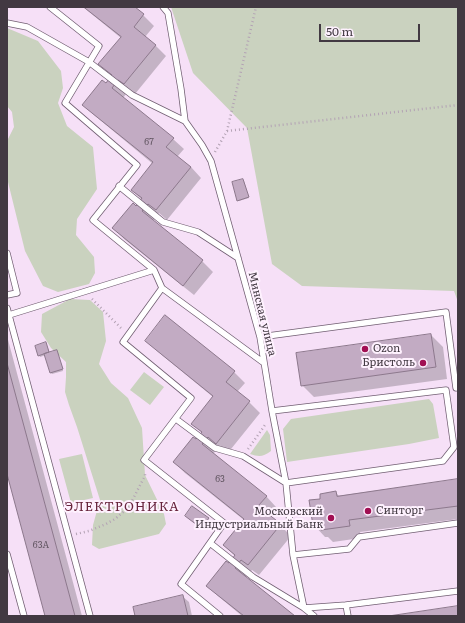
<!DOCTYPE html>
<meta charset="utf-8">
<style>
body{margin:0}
#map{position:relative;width:465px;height:623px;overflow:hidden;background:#f6e0f7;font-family:Literata,serif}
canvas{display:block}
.frame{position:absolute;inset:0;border:8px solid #423942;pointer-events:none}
.scale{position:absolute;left:319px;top:24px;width:101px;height:18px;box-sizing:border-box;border:2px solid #423942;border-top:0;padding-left:5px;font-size:12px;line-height:14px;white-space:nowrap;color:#423942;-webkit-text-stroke:3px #fef1fe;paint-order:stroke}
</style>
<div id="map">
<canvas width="465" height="623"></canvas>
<div class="frame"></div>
<div class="scale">50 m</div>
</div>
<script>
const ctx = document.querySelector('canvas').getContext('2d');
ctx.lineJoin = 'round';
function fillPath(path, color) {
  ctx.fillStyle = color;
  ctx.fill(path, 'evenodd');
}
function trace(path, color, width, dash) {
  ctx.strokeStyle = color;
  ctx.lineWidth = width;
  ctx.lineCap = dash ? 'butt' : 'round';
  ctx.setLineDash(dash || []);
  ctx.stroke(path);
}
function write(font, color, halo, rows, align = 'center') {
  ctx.font = font + ' Literata,serif';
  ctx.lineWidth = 4;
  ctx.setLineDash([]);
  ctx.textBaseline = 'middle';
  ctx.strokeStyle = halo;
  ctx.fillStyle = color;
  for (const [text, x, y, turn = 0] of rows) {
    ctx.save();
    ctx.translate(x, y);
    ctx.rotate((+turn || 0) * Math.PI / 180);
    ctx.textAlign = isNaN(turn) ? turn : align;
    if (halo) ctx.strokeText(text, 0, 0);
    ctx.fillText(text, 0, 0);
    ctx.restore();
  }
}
fillPath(new Path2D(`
 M171,7H458V302L454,291L302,286L272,264L247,128L193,73Z
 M7,28L38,41L61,71L63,88L58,103L67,126L93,147L97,189L77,219L76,235L94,257L95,273L89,284L58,292L43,286L25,251L7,178V141L14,127L12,112L7,106Z
 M70,299L90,300L103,312L106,341L99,364L111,383L128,398L142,428L145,475L164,514L166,524L159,534L99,549L92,545L93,525L100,500L77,427L69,405L65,392L66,377V362L51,348L41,332L42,314Z
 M144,372L164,387L150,405L130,390Z
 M429,399L433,404L439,438L409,444L287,462L283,429L291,419Z
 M267,430L270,435L271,451C263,457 259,457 250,454Z
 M82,454L93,498L71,503L59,459Z`), '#cad2bf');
fillPath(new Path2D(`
 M83,7H134L143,15L154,26L145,37L155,45L166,56L135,94L129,90L123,98L173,139L184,149L177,157L191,167L201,178L167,220L159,213L153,221L202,261L213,272L194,295L124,239L114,228L136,207L142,200L132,190L153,164L94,115L83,105L106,84L112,76L100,64L121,38Z
 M243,180L244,181L249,198L239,201L238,200Z
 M165,317L234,372L245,383L237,392L249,402L260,413L227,454L219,447L213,454L266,496L276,507L269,516L280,525L291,536L259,575L252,570L246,578L294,616H242L218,596L207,586L235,556L224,545L244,520L185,473L174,462L196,441L202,433L192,423L213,397L157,351L146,341Z
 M431,335L443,347L447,379L314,397L302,385Z
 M7,336L82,616H46L7,470Z
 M46,343L50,353H58L63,371L52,374L51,373L46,355L40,357L39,355Z
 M458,480V519L360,532L361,538L333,542L328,537H325L314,525L321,500L336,493L340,497Z
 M187,517L208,519L209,520L203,528Z
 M182,596L189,602L192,616H136Z`), '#0003');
const building = new Path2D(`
 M84,7H135L144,14L134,27L156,45L124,84L118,80L112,88L174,138L166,147L191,167L156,210L148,204L142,211L203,260L183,286L112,228L133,203L136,206L142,198L131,190L153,162L82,105L102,80L106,83L112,75L98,64L121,37Z
 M243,179L249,197L237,201L232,182Z
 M165,315L235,371L226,382L250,401L216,444L208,437L202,444L267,496L258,506L281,524L248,565L241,560L235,568L295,616H244L206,586L226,561L229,563L235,555L223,545L244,519L173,462L193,437L196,439L202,432L191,424L213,396L145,341Z
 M431,334L436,367L301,386L296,353Z
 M46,342L49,352L38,356L35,346Z
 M57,350L63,369L50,373L44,354Z
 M7,363L75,616H45L7,474Z
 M458,479V506L349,520L350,526L321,530L320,525L313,526L309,500L320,499V494L336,491L337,496Z
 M192,506L209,518L201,528L185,516Z
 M183,595L188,616H135L133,607Z
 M458,606V616H389Z`);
fillPath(building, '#c2abc3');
trace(building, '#8c788c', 1);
const lane = new Path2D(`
 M50,7L99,46L65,103L137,165L93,220L154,270L162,288L264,363
 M163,7L168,13L181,89L185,121L202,145L211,161L260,337L272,411L286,483L293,555L304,608L346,605L348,616
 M7,23L27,27L89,62L132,95L185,121
 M119,186L163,222L198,232L238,258
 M7,253L17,293L7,295
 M162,288L123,342L191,398L144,460L224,523L181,584L220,616
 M7,308L90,616
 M9,315L154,270
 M260,337L446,312L456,388
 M176,419L215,448L243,456L286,483L443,461L454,447L446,390L272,411
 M210,543L253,577L304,608L314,616
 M7,554L24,616
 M293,555L349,549L359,537L458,523
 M346,605L458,591`);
trace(lane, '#715e72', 7);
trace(new Path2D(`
 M227,131L458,105
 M215,152L227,131L256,7
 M92,299L122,329
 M248,449L265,425
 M76,534L89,531L106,524L115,519L129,507L137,491L145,476V473`), '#b3a2b4', 2.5, [1, 3]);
trace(lane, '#fff', 5.5);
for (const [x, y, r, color] of [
 [365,349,4,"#a10f53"],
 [423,363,4,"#a10f53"],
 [368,511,4,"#a10f53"],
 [331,518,4,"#a10f53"]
]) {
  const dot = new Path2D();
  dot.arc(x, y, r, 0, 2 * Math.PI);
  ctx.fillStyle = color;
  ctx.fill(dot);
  trace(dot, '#fef1fe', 1.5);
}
write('9px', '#625662', null, [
 ["67",149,142],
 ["63",220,479],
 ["63А",41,545]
]);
write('11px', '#423942', '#fef1fe', [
 ["Минская улица",262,314,76]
]);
write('11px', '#423942', '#fef1fe', [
 ["Ozon",373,349],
 ["Бристоль",415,363,"right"],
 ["Синторг",376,511],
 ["Московский",323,512,"right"],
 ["Индустриальный Банк",323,525,"right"]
], 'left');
ctx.letterSpacing = '1px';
write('13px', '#68253d', '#fef1fe', [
 ["ЭЛЕКТРОНИКА",122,507]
]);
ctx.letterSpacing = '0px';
</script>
